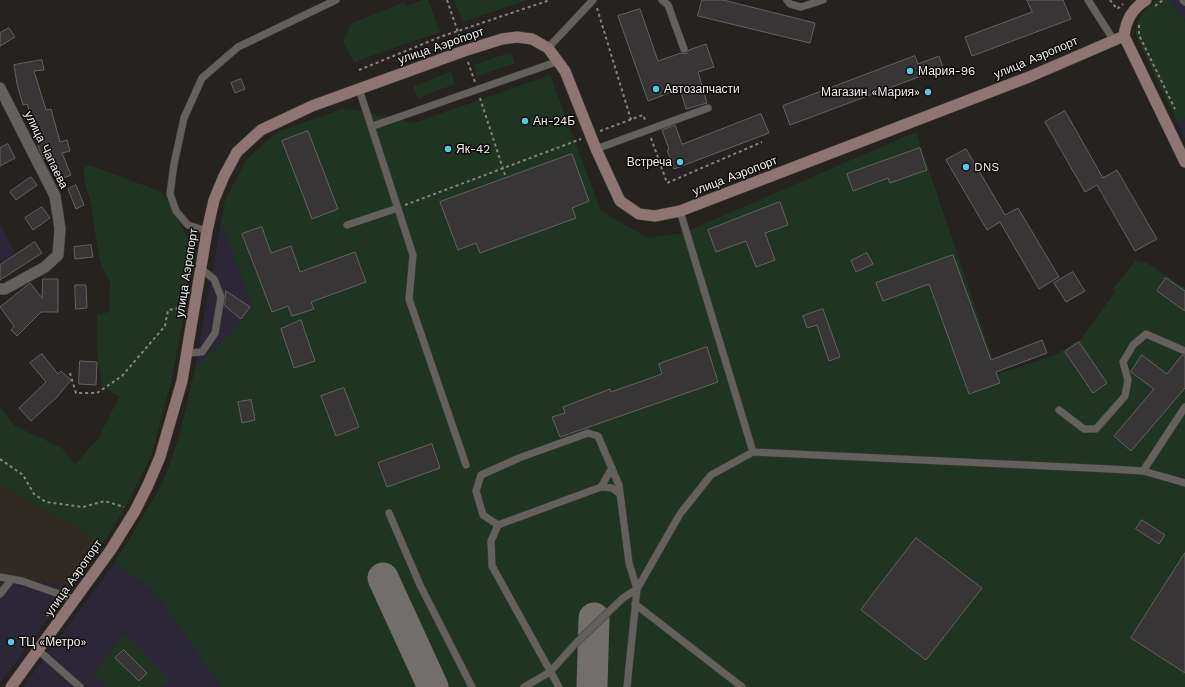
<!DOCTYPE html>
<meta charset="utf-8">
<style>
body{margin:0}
canvas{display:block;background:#252220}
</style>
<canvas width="1185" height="687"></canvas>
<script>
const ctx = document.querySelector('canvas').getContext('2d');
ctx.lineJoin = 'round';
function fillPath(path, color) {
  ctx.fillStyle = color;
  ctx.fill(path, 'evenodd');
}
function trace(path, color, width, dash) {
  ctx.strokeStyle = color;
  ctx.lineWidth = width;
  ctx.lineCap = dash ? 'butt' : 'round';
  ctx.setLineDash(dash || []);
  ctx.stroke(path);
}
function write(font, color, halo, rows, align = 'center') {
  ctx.font = font + ' "Work Sans",sans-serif';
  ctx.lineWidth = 3;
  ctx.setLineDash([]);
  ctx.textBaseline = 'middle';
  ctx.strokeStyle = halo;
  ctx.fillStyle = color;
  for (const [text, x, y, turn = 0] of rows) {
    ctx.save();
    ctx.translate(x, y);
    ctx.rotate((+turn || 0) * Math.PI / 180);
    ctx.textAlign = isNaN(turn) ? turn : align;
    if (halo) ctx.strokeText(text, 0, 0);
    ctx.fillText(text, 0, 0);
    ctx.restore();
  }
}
fillPath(new Path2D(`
 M1169,0H1185V22Z
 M1185,119V139L1177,122Z
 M221,222L252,306L231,334L195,368Z
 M0,224L15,253L4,261L0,260Z
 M115,562L155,593L221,687H162L169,679L94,674L107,687H23Z
 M0,575L72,587L0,683Z`), '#2c2737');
fillPath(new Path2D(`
 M0,484L103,543L72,587L0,575Z`), '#312a24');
fillPath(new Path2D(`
 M423,0H428L440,32L354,62L343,42L352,23L404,2L406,6Z
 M454,0H527L463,22Z
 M1158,0H1169L1185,22V119L1177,122L1136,35C1136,17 1144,10 1158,0Z
 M511,52L515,63L478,76L474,65Z
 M451,72L455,84L418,98L413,86Z
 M550,75L601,211L648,238L683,233L916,132L998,374L1055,355L1081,339L1115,292L1112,290L1136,260L1147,263L1185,288V687H221L155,593L115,562L160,488L170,464L181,429L195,368L231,334L252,306L221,222L225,200L246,160L277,132L345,108L414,123Z
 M90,165L159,191L166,198L194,249L193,266L172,378L152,454L124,510L103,543L0,484V407L15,426L62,448L75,465L99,437L119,397L102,386L97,353V315L109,312L110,281C94,259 97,230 91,204C88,192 83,181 84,168Z
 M124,633L170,680L162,687H107L94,674Z`), '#1f3423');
trace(new Path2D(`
 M383,578L433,687
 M592,687L594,618`), '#716e6c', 31);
const building = new Path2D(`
 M702,0H723L815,23L810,43L698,16Z
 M1027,0H1063L1071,19L972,56L965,37L1032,12Z
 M640,9L658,61L681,53L686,54L689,50L706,44L714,67L698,72L707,103L686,109L680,89L648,101L618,16Z
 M9,28L15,37L0,46V33Z
 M915,56L918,64L939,56L944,70L933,75L932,72L790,125L783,106Z
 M42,60L44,70L34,71L46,110L51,109L60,142L67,140L70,151L62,153L71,175L61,179L52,156L44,159L39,149L36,137H39L27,104L23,105L17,84L14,65Z
 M241,79L245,89L235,93L231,83Z
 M1065,111L1103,178L1117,170L1157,239L1135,251L1097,185L1085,192L1045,122Z
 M761,114L769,133L674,169L667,150L669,149L662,130L675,125L682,144Z
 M308,131L338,209L312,219L282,141Z
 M8,144L15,158L0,166V148Z
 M920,148L927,170L890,183L888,178L853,191L847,174Z
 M966,149L1005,215L1018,208L1059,277L1039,289L1000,222L987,230L946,160Z
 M572,154L589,201L572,208L576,218L480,253L476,243L458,250L440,202Z
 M31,177L37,185L16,200L10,192Z
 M76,185L84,205L76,209L68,189Z
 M780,202L788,225L765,233L775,260L756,267L746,241L716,252L708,230Z
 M42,207L50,218L33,230L25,218Z
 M262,227L271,253L291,246L300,272L355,252L366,282L311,302L314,309L292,316L288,306L272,312L242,234Z
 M35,242L42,253L0,280V265Z
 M91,245L93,257L75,259L74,247Z
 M867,253L873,264L856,272L851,261Z
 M953,255L991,360L1042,340L1047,353L996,372L1000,383L969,394L929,284L883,301L876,283Z
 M1073,272L1085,291L1066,302L1054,283Z
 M1166,278L1185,291V311L1157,291Z
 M43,279H58V312H41L17,336L11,330L14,326L0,307L30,283L42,298Z
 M75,285H86L87,308L76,309Z
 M226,291L250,307L241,319L225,306Z
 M823,309L840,357L829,361L817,325L807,328L803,316Z
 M301,320L315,361L294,368L281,329Z
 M1079,342L1107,383L1093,393L1065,352Z
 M707,347L718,382L560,437L552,417L565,413L563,407L610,389L611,392L662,374L659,364Z
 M42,354L58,374L61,371L71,380L57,397L31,421L19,408L46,382L30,363Z
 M1142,355L1167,374L1182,355L1185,356V388L1131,451L1114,436L1154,389L1131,372Z
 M80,361L97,362L96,385L79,384Z
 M344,388L359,427L336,436L321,396Z
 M251,400L255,420L242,423L238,402Z
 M432,444L440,468L387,487L378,463Z
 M1142,520L1165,535L1159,544L1136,529Z
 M916,538L982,588L926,660L861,610Z
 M1185,553V673L1131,638Z
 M124,650L147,673L139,681L115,658Z`);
fillPath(building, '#383536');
trace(building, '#646162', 1);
const service = new Path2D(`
 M662,0L668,5L684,49
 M787,0L790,4L801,7L823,0
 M1088,0L1113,39
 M1183,0L1185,2
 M548,48L593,0
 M359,89L413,255L409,299L466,465
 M373,126L559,61
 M596,149L708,108
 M680,211L753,452L1110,469L1143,471L1185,483
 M347,225L398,208
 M207,231L188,225L176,211L170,194L174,164L184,118L202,78L238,47L336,0
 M187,353L202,352L215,333L221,297L214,279L200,268
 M1059,410L1084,429H1096L1125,396L1128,380L1123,362L1133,345L1146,334L1185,351
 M1143,471L1185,407
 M601,487L612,488L620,494
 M389,513L420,585L472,687
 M498,525L491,541L492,566L559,687
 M0,577L22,581L76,600
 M0,594L12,579
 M635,604L742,687
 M38,650L80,687
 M524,687L550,672L576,643L623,598L637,589L629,563L619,485L598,436L588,433L519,458L481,475L476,491L483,515L498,525L601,487L612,468
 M627,687L637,589L680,514L711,475L753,452`);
const minor = new Path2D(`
 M0,88L55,196L60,229L58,255L45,267L5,289H0`);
const secondary = new Path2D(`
 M1146,0C1132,9 1126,20 1124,36L1185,162
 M11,687L110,551L135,511L148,485L160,457L182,381L207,231L214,200L224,176L237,152L261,130L312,106L464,51L502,39L517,37L532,39L548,48L565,71L596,149L620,201L639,214L655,216L680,211L1029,77L1124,36`);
trace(service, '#403e3c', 8);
trace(minor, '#403e3c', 12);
trace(secondary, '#403e3c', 12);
trace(new Path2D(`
 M447,0L461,41
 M1110,0L1117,9L1123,4
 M1155,6L1163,0
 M597,8L631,120
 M1139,25V35L1175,109
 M468,62L475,82
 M359,70L440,37L550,0
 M480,98L506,178
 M600,131L643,115L646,122
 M651,138L667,183L762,142
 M405,205L581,139
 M70,373L76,393H97L122,376L165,326L168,310L181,308
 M0,459L23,475L34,494L46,502L83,507L105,501L124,507
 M47,616L57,603`), '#878483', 2, [3, 3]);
trace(service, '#63605d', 7);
trace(minor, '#63605d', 11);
trace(secondary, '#8e7473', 11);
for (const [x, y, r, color] of [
 [910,71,4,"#56c9e1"],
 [656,89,4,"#56c9e1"],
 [928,92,4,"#56c9e1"],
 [525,121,4,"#56c9e1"],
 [448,149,4,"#56c9e1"],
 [680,162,4,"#56c9e1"],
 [966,167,4,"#56c9e1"],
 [11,642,4,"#56c9e1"]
]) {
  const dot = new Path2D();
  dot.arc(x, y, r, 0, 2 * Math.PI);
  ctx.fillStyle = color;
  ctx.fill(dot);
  trace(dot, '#0d0c0b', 1.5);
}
write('12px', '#f1efee', '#0d0c0b', [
 ["улица Аэропорт",441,46,-19],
 ["улица Аэропорт",1036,58,-23],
 ["улица Чапаева",46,150,64],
 ["улица Аэропорт",735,176,-21],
 ["улица Аэропорт",187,273,-81],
 ["улица Аэропорт",74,578,-55]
]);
write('12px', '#f1efee', '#0d0c0b', [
 ["Мария-96",918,71],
 ["Автозапчасти",664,89],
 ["Магазин «Мария»",920,92,"right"],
 ["Ан-24Б",533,121],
 ["Як-42",456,149],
 ["Встреча",672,162,"right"],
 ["DNS",974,167],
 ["ТЦ «Метро»",19,642]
], 'left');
</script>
